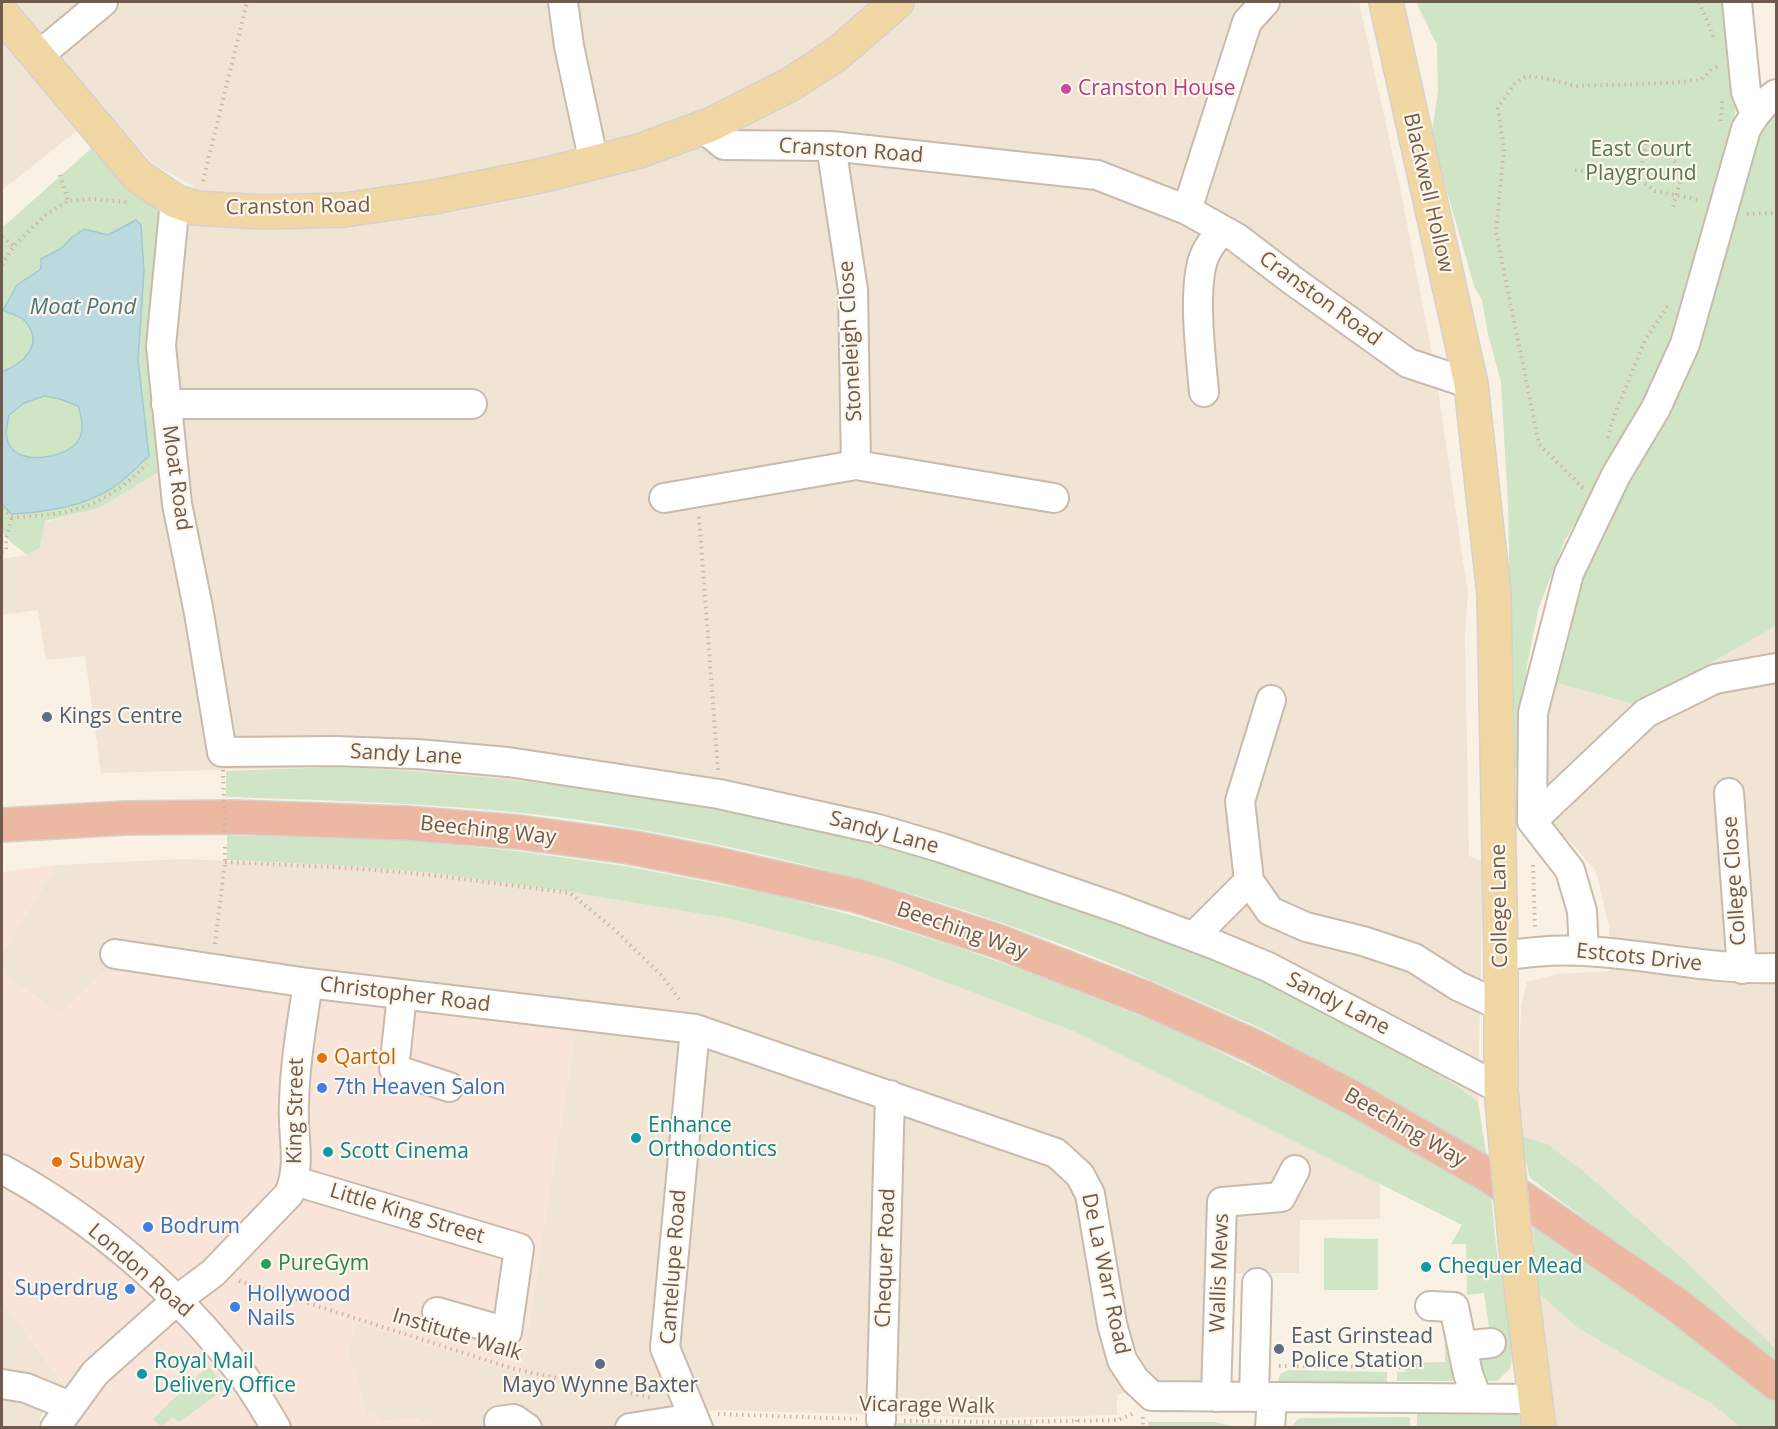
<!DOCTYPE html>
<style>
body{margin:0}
#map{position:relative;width:1778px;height:1429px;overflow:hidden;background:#f9f2e4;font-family:"Open Sans",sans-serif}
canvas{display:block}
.frame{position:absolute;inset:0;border:3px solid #6f5a4d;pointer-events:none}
</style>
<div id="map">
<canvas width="1778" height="1429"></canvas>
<div class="frame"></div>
</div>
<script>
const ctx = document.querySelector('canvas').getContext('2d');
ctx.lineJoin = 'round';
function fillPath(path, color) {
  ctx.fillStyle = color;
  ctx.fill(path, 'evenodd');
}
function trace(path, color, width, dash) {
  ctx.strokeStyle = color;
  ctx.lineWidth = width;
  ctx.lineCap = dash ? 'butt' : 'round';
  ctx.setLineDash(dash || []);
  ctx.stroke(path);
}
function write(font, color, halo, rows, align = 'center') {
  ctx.font = font + ' "Open Sans",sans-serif';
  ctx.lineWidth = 4.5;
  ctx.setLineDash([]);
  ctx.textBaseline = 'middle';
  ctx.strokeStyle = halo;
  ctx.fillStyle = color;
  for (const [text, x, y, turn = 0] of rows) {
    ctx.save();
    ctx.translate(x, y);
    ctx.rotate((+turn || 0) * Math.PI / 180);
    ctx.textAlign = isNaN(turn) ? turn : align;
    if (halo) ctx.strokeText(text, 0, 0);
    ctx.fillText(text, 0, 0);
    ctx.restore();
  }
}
fillPath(new Path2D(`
 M2,2H1359L1400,187L1435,369L1468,594L1465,635L1469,856L1483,861L1478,1102L1458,1087L876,843L689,804L334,767L101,773L85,656L46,660L38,610L2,615V559L27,555L40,548L45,522L98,508L164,469L189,465L174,344L184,221L194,186L153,164L103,110L2,190Z
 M1776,626V1349L1684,1260L1588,1175L1520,1136L1518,1082L1521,1006L1527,982L1556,974L1610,971L1609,927L1596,871L1573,845L1549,822L1543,800L1547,715L1556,683L1636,705Z
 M183,859L352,866L433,873L570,892L731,919L886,959L1078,1033L1380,1183V1219L1300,1220L1299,1273H1230V1381H1161L1117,1395V1415L1001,1418L716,1410L691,1415L679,1428H430L429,1421L421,1423L420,1418L379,1421L367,1415L348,1349L356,1323L522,1374L542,1237L576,1033L135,971L103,973L60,1014L2,973V954L57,865Z
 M1538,1293L1578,1328L1657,1374L1711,1403L1740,1427H1555Z
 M2,1300L64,1385L42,1412L38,1427H2Z`), '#f0e4d4');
fillPath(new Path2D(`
 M57,865L2,954V872Z
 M135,971L576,1033L542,1237L522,1374L357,1323L348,1349L367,1414L376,1413L380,1421L420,1418L421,1423L429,1421L430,1427H68L81,1407L2,1300V973L60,1014L103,973Z`), '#f8e4d9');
fillPath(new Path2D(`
 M1416,2H1727L1736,92L1735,119L1697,278L1646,403L1565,540L1539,607L1527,665L1519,763L1513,775L1508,504L1501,382L1488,334L1482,300L1474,286L1435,149L1432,132L1438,91L1437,45Z
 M1776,103V626L1636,705L1557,683L1583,579L1598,540L1755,132Z
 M103,138L175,201L164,469L99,508L45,521L40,548L27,555L6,538L2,530V228Z
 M334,767C516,775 697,800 874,843C943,860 1011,886 1078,909C1160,937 1243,965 1320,1005C1368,1030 1413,1060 1458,1087L1478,1102L1488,1165C1414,1119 1340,1072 1264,1030C1244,1020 1223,1012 1203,1003C1158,983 1113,964 1066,946C914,889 755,847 594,822C472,804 349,801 226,797V771Z
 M227,835L404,840L517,851L624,866L775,895L862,918L951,945L1034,974L1166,1026L1347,1113L1491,1194C1493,1211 1494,1228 1496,1245C1500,1274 1518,1344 1510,1369L1497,1381H1479L1474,1367L1480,1359L1487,1356L1498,1341L1489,1328L1484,1293L1467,1295L1466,1244H1451L1462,1225L1078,1033L886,959L731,919L570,892L433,873L352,866L227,860Z
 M1520,1136L1547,1144L1588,1175L1684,1260L1776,1349V1363L1530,1178Z
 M1531,1213L1776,1395V1427H1740L1711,1403L1657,1374L1578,1328L1538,1293Z
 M1324,1238L1378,1239V1290H1324Z
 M1444,1312L1465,1381H1397V1372H1405V1363L1445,1362Z
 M208,1366L226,1388L179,1422L173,1417L161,1427L153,1419Z
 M1288,1370L1387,1372V1382H1278L1280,1374Z
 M1417,1412L1515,1413L1522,1415L1528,1427H1417Z
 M1410,1417V1426L1291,1427L1298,1419L1302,1418Z
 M1148,1422H1215L1235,1427H1148Z
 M894,1423L964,1425L1033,1424V1428H894Z`), '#d0e5c5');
const water = new Path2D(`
 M136,220L141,225L144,271L138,360L149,456C138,466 127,478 114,487C83,507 47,512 11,514L2,504V372C23,364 45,344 25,321C20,316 9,313 3,310L17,285L41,269V259L62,248L71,238L84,229L108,235ZM44,396L60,399L78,406C88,434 80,450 50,456C32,460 9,458 6,434C6,429 8,421 9,415L24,403Z`);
fillPath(water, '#bbdae0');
trace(water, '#a3c8d1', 1.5);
const minor = new Path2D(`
 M563,2L569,46L594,163
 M1737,2L1746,92L1755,114
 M38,56L103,2
 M710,125L713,136L724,145L831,146L1097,175L1187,210L1237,238L1292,280L1408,363L1471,384
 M175,201L161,346L177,504L199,613L222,752L334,751L417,754L508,762L719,794L878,829L942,848L1117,908L1218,946L1268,967L1501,1089
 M1187,210L1247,22L1265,2
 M1204,392C1201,357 1192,289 1204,257C1208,246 1215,239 1222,230
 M166,404H472
 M856,465L1054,498
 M664,498L856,465L853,290L831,146
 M1729,793L1742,969
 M1532,821L1533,713L1569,573L1616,475L1656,408L1685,344L1746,129C1754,115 1763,103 1776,94
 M1532,821L1646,713L1715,679L1776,668
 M1532,821L1570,870L1582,911L1584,951
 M1249,881L1240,801L1271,700
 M1194,936L1249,881L1270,911L1306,927L1363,941L1414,958L1458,986L1501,1006
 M115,954L308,983L695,1029L1056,1153L1080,1175L1090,1194L1112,1324L1122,1360L1135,1380L1152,1396L1534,1399
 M1501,956C1528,952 1556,949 1584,951C1648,954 1711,970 1776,968
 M402,995L394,1069L449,1087
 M695,1029L665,1348L698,1428
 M2,1169C94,1219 177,1290 241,1373C254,1390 265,1409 276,1428
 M295,1181L519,1248L507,1332L437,1312
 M1430,1306L1454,1307L1468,1374L1477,1398
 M1463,1346L1491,1343
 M2,1384L26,1388L70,1406
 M1216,1397L1222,1202L1281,1197L1295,1170
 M1254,1397L1257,1283
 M881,1420L890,1095
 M499,1421L514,1419L527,1428
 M55,1428L95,1373L178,1299L213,1273L289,1194C302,1165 292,1134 294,1103C295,1062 302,1023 308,983
 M630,1428L693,1418
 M1270,1428L1272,1397`);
const major = new Path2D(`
 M1386,2L1471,384L1494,595L1501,956V1089L1504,1123
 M2,14L138,176L175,201L195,208L262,212L344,210L433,197L544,175L639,151L710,125L791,84L837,54L897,2
 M1515,1240L1539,1428`);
const highway = new Path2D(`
 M2,825L125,818L234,817L406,823L518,832L629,847L716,864L858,896L997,941L1145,998L1253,1046L1353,1098L1486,1174L1534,1206L1677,1305L1776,1383`);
trace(minor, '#c9baac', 32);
trace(major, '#d7d1cd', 36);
trace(highway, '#d7d1cd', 36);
trace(new Path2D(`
 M1699,2L1714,38
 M1721,121L1722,101
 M1575,170L1624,175L1643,182L1655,191L1700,200
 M60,175L68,201
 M1635,179L1642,164L1646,143C1663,149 1673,158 1683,173L1673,207
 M203,181L247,2
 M1747,214L1776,213
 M2,237L14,246
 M2,265L14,246L44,216L68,201L93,199L126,202
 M1608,438L1612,421L1645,340L1669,304
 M1583,488L1539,444L1496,232L1504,149L1498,108L1515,83L1527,76L1545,78L1577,86L1668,83L1701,80L1711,70L1719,66
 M2,509L12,517C71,516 105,506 147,464
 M699,517L718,770
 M2,552L6,551V538L12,517
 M225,862L351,868L431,875L570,893L615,930L663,977L681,1002
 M1533,865L1535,929
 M215,944L225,862V844
 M239,1281L514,1369L653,1398
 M1279,1366L1405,1367
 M718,1414L857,1419
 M1143,1417V1428
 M1077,1420V1428
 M904,1421L1002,1422L1118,1420L1135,1413`), '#d0b6a3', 4, [1.5, 4.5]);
trace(minor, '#fff', 28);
trace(major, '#f1d7a4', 33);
trace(highway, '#edb8a2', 33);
const majorBridge = new Path2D(`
 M1504,1123L1515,1240`);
trace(majorBridge, '#d7d1cd', 36, []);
trace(new Path2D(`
 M223,770L225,835`), '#d0b6a3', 4, [1.5, 4.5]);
trace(majorBridge, '#f1d7a4', 33);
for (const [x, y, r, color] of [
 [1066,89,6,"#d1479c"],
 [47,717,6,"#5c6f8a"],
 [322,1058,6,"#e8710a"],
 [322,1088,6,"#3f7fe0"],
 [636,1138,6,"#0f9aa8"],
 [328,1152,6,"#0f9aa8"],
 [57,1162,6,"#e8710a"],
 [148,1227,6,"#3f7fe0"],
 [266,1264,6,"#2e9e5b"],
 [1426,1267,6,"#0f9aa8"],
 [130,1289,6,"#3f7fe0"],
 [235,1307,6,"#3f7fe0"],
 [1279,1349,6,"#5c6f8a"],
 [600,1364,6,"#5c6f8a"],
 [142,1374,6,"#0f9aa8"]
]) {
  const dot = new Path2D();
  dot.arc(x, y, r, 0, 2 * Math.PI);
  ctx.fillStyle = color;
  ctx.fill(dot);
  trace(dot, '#fdf6ea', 2);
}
write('21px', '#b23c85', '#fdf6ea', [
 ["Cranston House",1078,89]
], 'left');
write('21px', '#557949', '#fdf6ea', [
 ["East Court",1641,150],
 ["Playground",1641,174]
]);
write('21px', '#6f5a4d', '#fdf6ea', [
 ["Cranston Road",851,151,4],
 ["Blackwell Hollow",1428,193,77],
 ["Cranston Road",298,207,-1],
 ["Cranston Road",1320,299,36],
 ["Stoneleigh Close",851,341,-93],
 ["Moat Road",176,478,82],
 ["Sandy Lane",406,755,3],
 ["Beeching Way",488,831,6],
 ["Sandy Lane",884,833,15],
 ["College Close",1735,881,-94],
 ["College Lane",1500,906,-91],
 ["Beeching Way",962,931,19],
 ["Estcots Drive",1639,958,6],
 ["Christopher Road",405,995,7],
 ["Sandy Lane",1338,1004,27],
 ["King Street",296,1111,-89],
 ["Beeching Way",1405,1128,30],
 ["Little King Street",407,1214,17],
 ["Chequer Road",886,1258,-88],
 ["Cantelupe Road",674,1267,-86],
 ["London Road",140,1271,41],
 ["Wallis Mews",1220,1273,-88],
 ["De La Warr Road",1105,1274,78],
 ["Institute Walk",457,1335,17],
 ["Vicarage Walk",927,1406,1]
]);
write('21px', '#4e5e75', '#fdf6ea', [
 ["Kings Centre",59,717],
 ["East Grinstead",1291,1337],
 ["Police Station",1291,1361],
 ["Mayo Wynne Baxter",600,1386,"center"]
], 'left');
write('21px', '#c56008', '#fdf6ea', [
 ["Qartol",334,1058],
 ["Subway",69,1162]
], 'left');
write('21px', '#366cbe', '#fdf6ea', [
 ["7th Heaven Salon",334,1088],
 ["Bodrum",160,1227],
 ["Superdrug",118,1289,"right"],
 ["Hollywood",247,1295],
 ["Nails",247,1319]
], 'left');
write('21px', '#0d838f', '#fdf6ea', [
 ["Enhance",648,1126],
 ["Orthodontics",648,1150],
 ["Scott Cinema",340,1152],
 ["Chequer Mead",1438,1267],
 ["Royal Mail",154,1362],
 ["Delivery Office",154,1386]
], 'left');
write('21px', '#27864d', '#fdf6ea', [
 ["PureGym",278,1264]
], 'left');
write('italic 22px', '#497480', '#fdf6ea', [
 ["Moat Pond",83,308]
]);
</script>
